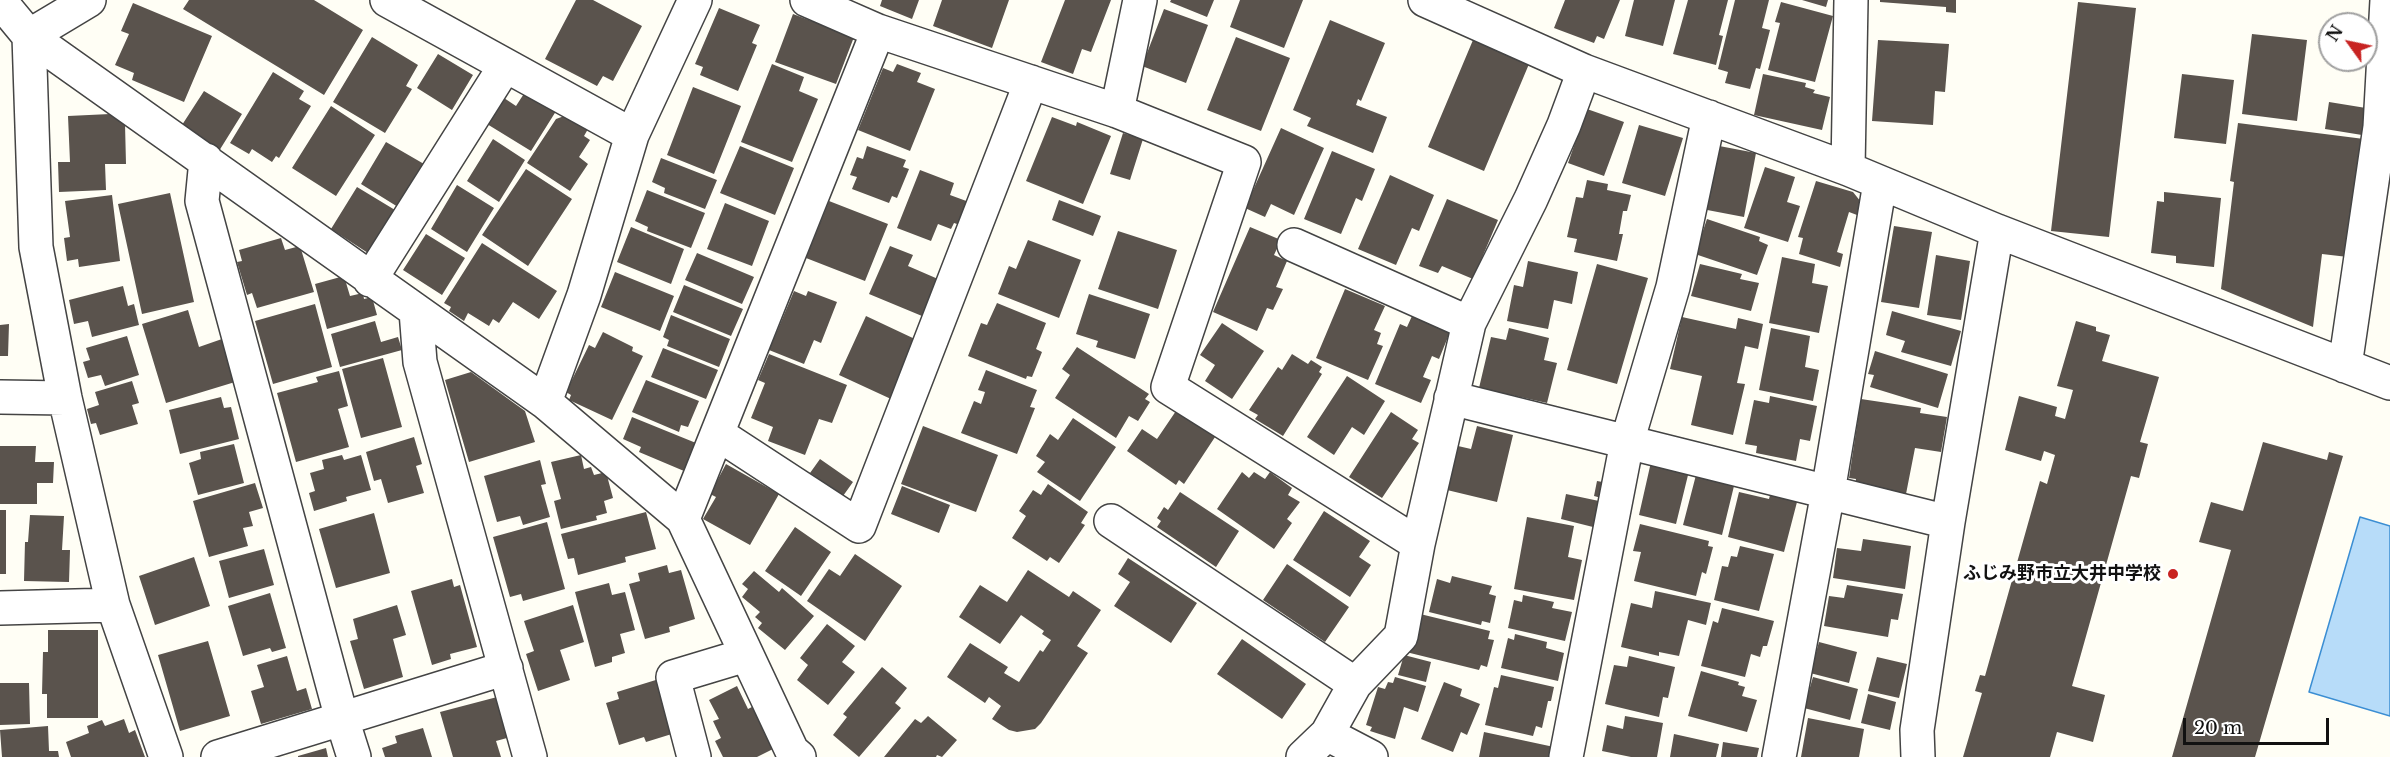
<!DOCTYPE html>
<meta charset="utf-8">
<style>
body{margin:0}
#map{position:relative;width:2390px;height:757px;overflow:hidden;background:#fffef5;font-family:"Libre Baskerville",serif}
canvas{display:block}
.north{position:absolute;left:2318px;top:12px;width:60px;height:60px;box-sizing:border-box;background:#fff;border:2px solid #a0a0a0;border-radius:50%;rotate:303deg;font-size:16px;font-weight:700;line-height:24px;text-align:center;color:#111}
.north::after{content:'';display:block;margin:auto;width:21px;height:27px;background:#c82322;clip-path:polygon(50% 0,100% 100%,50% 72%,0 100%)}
.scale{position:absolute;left:2183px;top:718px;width:146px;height:27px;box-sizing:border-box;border:3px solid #111;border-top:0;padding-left:8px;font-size:18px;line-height:21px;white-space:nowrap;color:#111;-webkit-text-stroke:4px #fff;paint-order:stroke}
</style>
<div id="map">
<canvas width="2390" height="757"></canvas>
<div class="north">N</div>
<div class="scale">20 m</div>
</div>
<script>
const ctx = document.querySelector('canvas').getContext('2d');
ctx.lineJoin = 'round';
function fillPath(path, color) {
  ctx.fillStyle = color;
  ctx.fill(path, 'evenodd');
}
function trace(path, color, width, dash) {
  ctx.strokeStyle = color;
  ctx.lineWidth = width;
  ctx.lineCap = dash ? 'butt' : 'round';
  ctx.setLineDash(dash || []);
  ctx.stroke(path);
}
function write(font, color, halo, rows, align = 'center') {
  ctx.font = font + ' "Libre Baskerville","Noto Sans JP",serif';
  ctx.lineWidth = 6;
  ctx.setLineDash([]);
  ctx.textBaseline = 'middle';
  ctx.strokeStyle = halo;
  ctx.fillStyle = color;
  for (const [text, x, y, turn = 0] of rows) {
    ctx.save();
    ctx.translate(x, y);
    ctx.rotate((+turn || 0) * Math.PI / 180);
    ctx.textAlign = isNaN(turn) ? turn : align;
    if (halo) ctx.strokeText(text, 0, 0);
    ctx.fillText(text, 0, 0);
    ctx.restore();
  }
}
const water = new Path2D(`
 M2360,517L2390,526V716L2309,692Z`);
fillPath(water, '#b7dcf9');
trace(water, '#3b8ed3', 1.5);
fillPath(new Path2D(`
 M189,0H314L363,30L324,95L183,9Z
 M576,0H593L642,26L613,81L603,76L597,86L545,59Z
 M882,0H919L912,19L880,6Z
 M942,0H1009L992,48L933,26Z
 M1065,0H1111L1091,52L1082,49L1073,74L1041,62Z
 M1171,0H1214L1207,17L1170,2Z
 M1240,0H1303L1284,48L1230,27Z
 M1565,0H1620L1604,39L1597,36L1594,43L1554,28Z
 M1634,0H1675L1663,46L1625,36Z
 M1688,0H1728L1719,35L1723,36L1716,65L1673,54Z
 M1735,0H1769L1762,28L1770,30L1760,69L1756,68L1750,89L1725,83L1728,72L1718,69Z
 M1802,0H1828L1826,7Z
 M1880,0H1956V13L1946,12V7L1880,2Z
 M1781,2L1833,16L1815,82L1768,70L1780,23L1775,22Z
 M2078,2L2136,8L2109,237L2051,231Z
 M133,3L212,36L184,102L132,80L134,73L115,65L129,34L121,31Z
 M719,8L760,25L752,43L757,45L738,91L700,75L703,67L695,64Z
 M1164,9L1208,25L1186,83L1142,66Z
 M793,14L854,37L836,84L775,62Z
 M1330,20L1385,43L1361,101L1358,99L1356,105L1387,117L1373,153L1307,126L1311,118L1293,110Z
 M2252,34L2307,40L2297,121L2242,114Z
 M372,37L418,65L406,86L412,89L385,133L333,102Z
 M1236,37L1290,58L1261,131L1207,110Z
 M1473,40L1529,64L1484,171L1428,147Z
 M1878,40L1949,44L1945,92L1935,91L1933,125L1872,121Z
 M438,54L473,75L452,110L417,88Z
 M772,64L804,77L799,91L818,99L792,162L741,142Z
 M897,64L921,73L917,82L935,89L910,151L858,130L883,68L893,72Z
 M273,72L304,91L299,99L311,106L279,158L276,156L272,162L252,149L249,154L230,143Z
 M1763,74L1806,83L1805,87L1815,90L1813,93L1830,97L1822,130L1754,115Z
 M2182,74L2234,80L2226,144L2174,138Z
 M693,87L741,106L714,174L667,155Z
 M527,89L558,108L531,151L487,124L504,98L516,106Z
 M204,91L242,114L219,151L182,125Z
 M2329,102L2366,108L2362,135L2325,129Z
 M331,106L375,135L336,196L292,168Z
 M1587,109L1624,122L1604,176L1568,163Z
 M110,114L125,124L126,164H105L106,190L59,192L58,162H70L68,116Z
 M567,115L588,129L584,136L590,140L579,157L588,164L570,191L527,163L556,119Z
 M1052,117L1076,126L1077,122L1111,136L1083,204L1026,181Z
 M2238,123L2364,139L2348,257L2322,254L2313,327L2221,289L2234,182L2230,181Z
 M1639,125L1683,138L1665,196L1622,183Z
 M1281,128L1324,148L1294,215L1271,204L1265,217L1245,208Z
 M1123,133L1143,139L1130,180L1110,174Z
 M493,139L525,160L499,202L467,181Z
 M386,142L424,164L398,207L361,184Z
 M1714,145L1756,153L1744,217L1702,209Z
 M740,146L794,168L775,215L720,193Z
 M867,146L906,160L903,167L909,169L897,198L892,196L889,203L852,189L857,177L850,175L857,157L863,159Z
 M1332,151L1375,169L1362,201L1356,198L1341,234L1304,219Z
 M661,158L717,180L705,209L664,193L665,188L652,182Z
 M1765,167L1795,177L1787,202L1800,206L1788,242L1744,228Z
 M526,169L572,199L528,266L482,235Z
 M920,170L954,183L950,195L969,202L960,225L954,223L951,229L938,224L931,241L897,228Z
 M1390,175L1434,195L1419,231L1412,228L1396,265L1358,249Z
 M1587,180L1608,184L1607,190L1631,195L1627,211H1623L1619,234H1623L1617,261L1574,252L1577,239L1567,237L1576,197L1583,198Z
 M1816,181L1853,192L1861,202L1857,215L1849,212L1837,252L1843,254L1840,267L1799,254L1803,238L1798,237Z
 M457,185L494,208L467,252L431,229Z
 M357,187L395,210L368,253L331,229Z
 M647,190L705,213L691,248L647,231L648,227L635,221Z
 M2164,192L2221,198L2214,267L2176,263V256L2151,253L2157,201L2164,202Z
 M170,193L194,302L142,314L118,204Z
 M112,195L120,261L79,267L78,259L67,261L64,238L70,237L65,201Z
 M1447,199L1498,220L1473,279L1442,266L1438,273L1419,266Z
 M1059,200L1101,216L1093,236L1052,220Z
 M829,201L888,224L865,281L806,258Z
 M725,203L769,221L752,266L707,249Z
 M1707,219L1760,237L1759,241L1768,245L1757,275L1695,254Z
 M1894,226L1932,232L1919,308L1881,302Z
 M631,227L684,249L671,284L617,262Z
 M1250,227L1281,240L1274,255L1287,261L1276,287L1283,289L1273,310L1267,308L1257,331L1213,312Z
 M1118,231L1177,250L1158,309L1098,289Z
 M426,234L465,258L442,295L403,270Z
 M281,238L285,250L300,246L314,292L257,308L252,293L247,295L237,262L242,261L239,250Z
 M1028,240L1081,260L1059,318L998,294L1009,266L1016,269Z
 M482,243L557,291L539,319L513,302L499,323L493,319L489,326L468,313L464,321L449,311L451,307L444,303Z
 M890,246L913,255L908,266L938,279L922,316L869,294Z
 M697,253L754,277L742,304L685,280Z
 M1936,255L1970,261L1961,320L1927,315Z
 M1782,257L1815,264L1812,283L1828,286L1819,333L1769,323Z
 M1528,261L1578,272L1572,304L1554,300L1548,329L1507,321L1514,285L1523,287Z
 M1597,264L1648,278L1617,384L1567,370Z
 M1700,264L1742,274L1740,279L1759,283L1751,311L1691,296Z
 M615,272L674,296L660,331L601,307Z
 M344,276L350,296L363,293L364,299L372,297L377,315L327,329L315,284Z
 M684,285L743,309L731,336L673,312Z
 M123,286L128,306L134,304L139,325L92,337L88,321L74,324L69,300Z
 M1345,289L1385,306L1374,330L1381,333L1377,344L1383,346L1368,380L1316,358Z
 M794,291L806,296L808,291L837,302L821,343L814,340L804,364L769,350Z
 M1089,294L1150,314L1135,359L1096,347L1098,341L1076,334Z
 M997,303L1046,323L1036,349L1042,352L1032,377L1027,376L1026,379L968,356L981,323L987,325Z
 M315,304L332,367L273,384L255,321Z
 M188,310L199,347L222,339L235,382L166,403L142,324Z
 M1892,311L1961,331L1951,366L1901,352L1905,341L1886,335Z
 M671,315L730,339L719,367L667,346L669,340L663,337Z
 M866,316L917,340L891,399L839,375Z
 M1412,316L1450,332L1439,359L1432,356L1423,377L1431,380L1421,403L1375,384L1400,324L1407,327Z
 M1682,317L1736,329L1738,318L1763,324L1758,349L1745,346L1737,383L1745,384L1733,435L1691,425L1702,376L1670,369Z
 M375,321L381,342L398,337L402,350L340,367L331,334Z
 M2076,321L2096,327V331L2110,335L2102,361L2159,377L2140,442L2148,444L2139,478L2131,476L2072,686L2105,695L2093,742L2057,732L2050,757H1963L1982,693L1975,691L1980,675L1985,676L2040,481L2047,484L2055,455L2044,451L2041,461L2005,450L2019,396L2057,407L2055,416L2065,419L2073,390L2057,386Z
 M1222,323L1264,351L1232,399L1205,381L1215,365L1200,355Z
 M9,324L8,356H0V325Z
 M1509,328L1549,338L1544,360L1557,363L1547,403L1479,388L1491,337L1506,340Z
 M1771,328L1810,336L1805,367L1819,370L1813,401L1759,390Z
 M603,332L633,347L632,351L643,356L612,420L569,400L571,395L566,392L589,345L595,348Z
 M127,336L139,375L105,386L101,375L88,378L83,362L90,360L86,348Z
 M1077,347L1149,394L1145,399L1150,402L1138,421L1129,416L1116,438L1055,398L1070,375L1062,369Z
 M663,348L718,370L706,399L651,377Z
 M1875,351L1948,374L1938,408L1870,387L1874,375L1868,374Z
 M769,354L847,385L832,423L819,419L805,455L768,441L773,427L751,418L765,383L758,380Z
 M1292,354L1308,364L1311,360L1322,367L1319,372L1322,374L1283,436L1255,419L1258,415L1249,410L1278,367L1282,370Z
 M383,358L402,427L361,438L342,369Z
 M986,370L1037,390L1030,407L1035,408L1017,454L961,433L974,401L981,404L985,392L978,390Z
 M339,371L348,406L338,409L349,447L296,462L277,393L318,382L316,377Z
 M471,372L525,411L535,442L469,462L445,380Z
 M1347,376L1385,401L1364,435L1352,427L1334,455L1307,437Z
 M646,380L699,401L688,427L681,425L679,432L632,412Z
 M132,381L139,403L132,405L138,424L100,435L96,423L91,424L87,409L99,405L95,392Z
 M1770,396L1817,406L1810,441L1800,439L1796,461L1756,453L1757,446L1745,444L1754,400L1769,403Z
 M221,397L224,408L231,407L239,439L180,454L169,410Z
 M1861,399L1921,408L1920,413L1947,417L1941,452L1915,448L1906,494L1855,486L1856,479L1849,478Z
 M1178,408L1217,434L1184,484L1179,480L1176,485L1127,451L1142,429L1157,439Z
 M1391,412L1418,430L1412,439L1419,443L1382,498L1349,477Z
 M632,417L696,443L684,471L639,452L641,447L623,439Z
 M1073,418L1116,447L1080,501L1037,472L1045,462L1036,456L1050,434L1058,440Z
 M923,426L998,455L976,512L901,484Z
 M1477,426L1513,435L1497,502L1447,490L1458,446L1471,449Z
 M414,437L422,464L416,466L424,493L388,503L381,479L374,481L366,452Z
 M2263,442L2327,460L2329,452L2343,456L2255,757H2172L2231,550L2199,542L2211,502L2243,511Z
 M234,444L244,483L198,495L189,463L201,459L200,452Z
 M0,446H36L35,462H54L53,483H37V504H0Z
 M342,455L344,460L361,455L371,490L346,497L347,501L314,511L309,493L315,491L310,473L324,469L322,460Z
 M581,455L584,469L591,467L594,475L606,472L613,498L604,501L607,513L596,516L597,520L561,529L554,501L561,499L551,462Z
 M820,459L853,482L843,496L810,473Z
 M540,460L546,484L541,485L550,517L523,525L520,516L497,522L484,476Z
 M1651,462L1689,471L1676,524L1639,515Z
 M726,464L779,494L750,545L703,519L716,497L710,494Z
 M1242,472L1249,478L1254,472L1265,479L1270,472L1292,488L1288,495L1300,502L1287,519L1292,523L1274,549L1217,509Z
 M1696,475L1734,486L1722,535L1683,525Z
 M1597,481L1608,483L1605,499L1594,496Z
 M255,483L263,508L249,512L253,526L243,528L248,546L209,557L193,501Z
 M1048,484L1088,512L1081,523L1085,525L1059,563L1050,557L1047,561L1012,538L1026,516L1019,511L1033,490L1041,495Z
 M902,486L950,505L939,533L891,514Z
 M1180,492L1239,531L1216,567L1157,527L1161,521L1157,518L1164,507L1168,510Z
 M1739,492L1769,499L1770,495L1797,502L1784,552L1728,537Z
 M1566,494L1599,501L1593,527L1561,519Z
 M0,510H6V574H0Z
 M1324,511L1370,541L1359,557L1371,565L1350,597L1293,560Z
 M646,512L656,549L625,557L626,562L578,575L574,558L568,559L561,534Z
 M374,513L390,573L336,588L319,529Z
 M30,515L64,516L62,550H70L69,582L24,581L25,542H28Z
 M1527,517L1574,526L1568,557L1582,560L1574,600L1514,589Z
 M547,522L565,589L523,601L521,594L510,597L493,537Z
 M1640,524L1709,541L1708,546L1713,547L1706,574L1702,572L1696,596L1634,581L1641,552L1633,551Z
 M795,527L831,552L801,596L765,571Z
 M1863,539L1911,546L1905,589L1833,578L1837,548L1861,551Z
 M1740,546L1774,554L1759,611L1714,600L1722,566L1728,567L1731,556L1737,557Z
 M264,549L274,585L229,598L219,561Z
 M855,554L902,586L865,641L807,601L829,569L840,576Z
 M194,557L210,606L155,625L139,576Z
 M1128,558L1197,603L1171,643L1114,606L1130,582L1118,574Z
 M1287,564L1349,607L1325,642L1263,600Z
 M667,565L669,573L681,570L695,619L669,627L670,632L645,639L629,584L640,581L638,573Z
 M1028,570L1069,597L1073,591L1101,610L1077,646L1088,653L1041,723L1035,729L1017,732L1009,730L992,719L1001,706L989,697L985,703L947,677L970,643L1008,667L1004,673L1019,682L1040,650L1043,652L1051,640L1042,634L1044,631L1021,615L1000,644L959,617L980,585L1007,602Z
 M754,571L779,592L782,588L814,616L785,650L758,628L762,623L755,617L760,612L742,597L748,589L742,584Z
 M1452,576L1492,586L1489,594L1496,596L1490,623L1482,621L1481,625L1429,612L1437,579L1450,583Z
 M452,579L454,587L460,585L477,647L450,654L451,659L432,665L411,591Z
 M609,583L612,595L625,592L635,630L620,634L625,653L612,657V662L595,667L575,592Z
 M1847,585L1903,594L1898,620L1891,619L1888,637L1824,626L1829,596L1844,598Z
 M1655,591L1711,603L1706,625L1688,620L1679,656L1659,652V656L1621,647L1631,603L1652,608Z
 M270,593L286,648L272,652L270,648L243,656L228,606Z
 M1523,595L1554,602L1552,608L1572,612L1565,641L1508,628L1514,600L1522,602Z
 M397,605L406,635L393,639L403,677L364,689L350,641L358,639L353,619Z
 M573,605L584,642L560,650L570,680L538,691L526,654L534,651L524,621Z
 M1722,608L1774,621L1767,646H1763L1760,657L1751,654L1745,677L1701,666L1713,621L1718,623Z
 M1416,613L1490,631L1488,639L1494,640L1487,667L1481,665L1479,670L1406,652Z
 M827,624L855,646L842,662L855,672L828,705L797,680L808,665L800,658Z
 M48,630H98V718H47V694H42L43,652H48Z
 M1515,634L1547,642L1546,648L1564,653L1558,681L1501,668L1508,638L1514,640Z
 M1242,639L1306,684L1282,719L1217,674Z
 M208,641L230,716L180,731L158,655Z
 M1819,642L1857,652L1849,683L1810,673Z
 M1404,655L1431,662L1426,682L1398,675Z
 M287,656L297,691L306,688L312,709L261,724L251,691L264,687L257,665Z
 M1629,656L1675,667L1668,698L1663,697L1659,717L1605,704L1614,665L1627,667Z
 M1877,657L1907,664L1899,698L1868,691Z
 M882,667L907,688L895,703L901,708L859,757L833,735L847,717L843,714Z
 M1701,671L1739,682L1738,685L1745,687L1742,696L1757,700L1747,732L1688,716Z
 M1501,675L1554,687L1551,701H1548L1542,728L1536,726L1533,736L1485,725L1494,687L1498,688Z
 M1395,677L1426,686L1418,712L1404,707L1395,739L1370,731L1372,727L1366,725L1378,687L1385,689L1388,682L1393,683Z
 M1813,677L1858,689L1850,720L1804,708Z
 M659,679L675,733L646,742L644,737L619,745L606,703L619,699L617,692Z
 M1444,682L1462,689L1460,696L1480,704L1467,735L1461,732L1453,752L1421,739Z
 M0,683H29L30,724L0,725Z
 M737,686L748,709L752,707L773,749L757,757H723L715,741L721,738L713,721L719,719L709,700Z
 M1868,694L1896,702L1890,730L1861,723Z
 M501,696L508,723L503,724L507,738L496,741L501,757H453L440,712Z
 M928,716L957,740L942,757L937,755L936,757H884L915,719L921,723Z
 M1625,716L1663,723L1657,757H1631L1602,751L1607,725L1623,729Z
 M1808,718L1864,729L1859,757H1801Z
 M124,719L129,733L135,730L145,757H71L66,742L89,733L87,726L102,720L105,726Z
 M48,726L49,751H58L59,757H2L0,730Z
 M423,728L432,757H385L382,748L397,743L395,736Z
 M1484,732L1554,747L1552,757H1479Z
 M1674,734L1719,744L1716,757H1670Z
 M1723,742L1759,748L1757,757H1721Z
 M326,748L328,757H298V756Z`), '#5a534d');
const minor = new Path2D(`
 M387,0L632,135
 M807,0L878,31L1117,111L1244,162L1168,387L1418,544
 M1425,0L1584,71L1848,169L1997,231L2390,383
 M0,1L29,36L545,402L683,519L792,751L799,757
 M29,36L36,247L65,398L113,605L166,757
 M29,36L89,0
 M1117,111L1140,0
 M206,160L202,201L342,719L354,757
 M1848,169L1851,0
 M1294,245L1469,323
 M370,280L505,66
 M416,311L420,362L530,757
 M2345,366L2380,127L2387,0
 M0,397L65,398
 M1451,398L1948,522
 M545,402L584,295L632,135L695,0
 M718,434L859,526L1031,82
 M683,519L878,31
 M1111,521L1355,684
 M0,608L113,605
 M1327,734L1371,757
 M218,757L506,668
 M694,757L673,677L746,655
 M1303,757L1327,734L1355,684L1401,636L1418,544L1469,323L1531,199L1564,125L1584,71
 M1566,757L1627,442L1673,287L1709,117
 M1779,757L1828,492L1880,183
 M1918,757L1917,730L1948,522L1997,231`);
trace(minor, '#444', 36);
trace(minor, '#fff', 33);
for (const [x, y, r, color] of [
 [2173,574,6,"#c82322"]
]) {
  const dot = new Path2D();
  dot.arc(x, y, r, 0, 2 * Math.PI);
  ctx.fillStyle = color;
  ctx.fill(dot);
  trace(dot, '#fff', 2);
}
write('bold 18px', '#111', '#fff', [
 ["ふじみ野市立大井中学校",2161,574]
], 'right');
</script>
